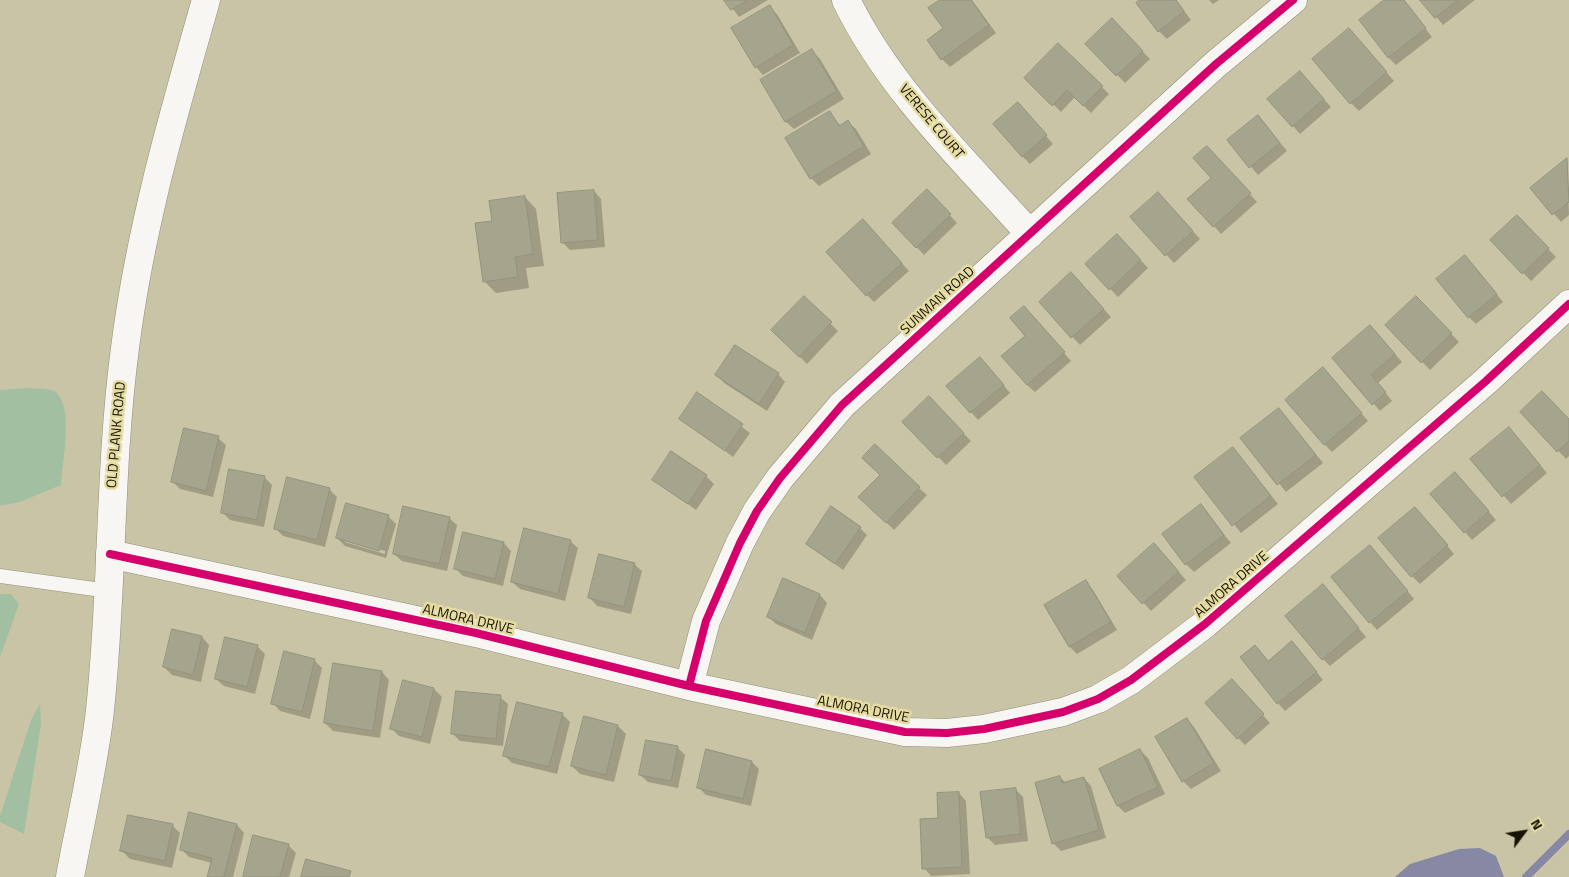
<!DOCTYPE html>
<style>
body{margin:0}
#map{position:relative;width:1569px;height:877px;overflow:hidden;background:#c9c4a6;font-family:"Titillium Web",sans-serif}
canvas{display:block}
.north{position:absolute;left:1499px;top:807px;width:50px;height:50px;-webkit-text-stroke:4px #e5dca4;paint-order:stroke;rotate:59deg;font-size:14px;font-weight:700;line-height:20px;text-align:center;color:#171301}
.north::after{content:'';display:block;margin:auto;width:18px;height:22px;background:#171301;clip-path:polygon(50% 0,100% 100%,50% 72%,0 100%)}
</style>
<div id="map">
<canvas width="1569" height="877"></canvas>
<div class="north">N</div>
</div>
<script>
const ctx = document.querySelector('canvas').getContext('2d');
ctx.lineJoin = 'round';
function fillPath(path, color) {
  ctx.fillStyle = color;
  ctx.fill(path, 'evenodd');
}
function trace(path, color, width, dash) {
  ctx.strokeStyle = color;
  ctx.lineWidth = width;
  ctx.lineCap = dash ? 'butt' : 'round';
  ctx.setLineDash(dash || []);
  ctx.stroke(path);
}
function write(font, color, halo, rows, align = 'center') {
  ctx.font = font + ' "Titillium Web",sans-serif';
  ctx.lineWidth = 5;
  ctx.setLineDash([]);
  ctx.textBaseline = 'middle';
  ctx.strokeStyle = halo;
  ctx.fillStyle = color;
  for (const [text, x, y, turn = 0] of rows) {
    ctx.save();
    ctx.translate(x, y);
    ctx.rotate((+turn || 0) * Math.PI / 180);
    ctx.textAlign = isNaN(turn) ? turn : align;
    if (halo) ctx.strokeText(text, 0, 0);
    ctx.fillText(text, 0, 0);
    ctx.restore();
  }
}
fillPath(new Path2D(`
 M27,388C34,389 47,388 54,391C75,403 62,464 61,485L20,502L0,506V390Z
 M0,594H11L19,604L0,657Z
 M40,704L41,724L24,834L0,822V816L31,720Z`), '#a2c0a1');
fillPath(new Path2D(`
 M1480,848L1496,856L1504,877H1395L1410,864L1459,849Z`), '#8688a4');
fillPath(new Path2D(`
 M726,0H768L739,17Z
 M942,0H972L996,33L950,67L942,59L945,28Z
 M1141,0H1176L1191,20L1167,39L1159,31Z
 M1209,0H1219L1213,4Z
 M1386,0H1404L1432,37L1396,65L1388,57Z
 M1422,0H1475L1443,25Z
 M769,7L777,14L800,53L763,75L756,67Z
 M1112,20L1150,59L1125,83L1087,44Z
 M1356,37L1394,81L1359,111L1351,103Z
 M1058,44L1109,94L1091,113L1075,97L1061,112L1026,78Z
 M812,51L820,59L844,99L794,129L786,122L762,81Z
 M1300,73L1331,107L1300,134L1293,126Z
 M1025,111L1053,144L1030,164L1022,156Z
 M829,113L841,126L848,122L856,129L871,154L819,186L811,178Z
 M1258,116L1287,151L1258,175L1228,140Z
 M1215,155L1257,202L1221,234L1214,226L1212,178Z
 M1567,160L1569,215L1561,222L1532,188Z
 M594,191L601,199L605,247L570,250L562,242Z
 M927,191L957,223L924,255L894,223Z
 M525,197L536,209L544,266L526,268L529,288L496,293L484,281L494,222Z
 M1165,201L1200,239L1174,263L1132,217Z
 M1517,216L1556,257L1531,281L1492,241Z
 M870,228L909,271L874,302L867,295Z
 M1124,243L1148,268L1118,297L1087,265Z
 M1473,265L1503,302L1476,324L1469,317Z
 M1079,282L1111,317L1080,345L1040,302Z
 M1416,297L1459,342L1430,370L1387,325Z
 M804,298L838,331L807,364L773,330Z
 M1032,315L1071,361L1035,392L1027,385V336Z
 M1378,334L1402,362L1378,383L1392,401L1380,411L1334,358Z
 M988,366L1010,393L978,420L971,412Z
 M778,374L785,382L767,411L724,383L717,375Z
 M1331,377L1368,421L1332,452L1324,444Z
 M698,394L750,433L733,457L681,418Z
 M929,398L971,441L946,465L904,422Z
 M1279,409L1323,463L1286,492L1242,438Z
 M1522,412L1569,420V456L1566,459Z
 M1516,436L1547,473L1511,504L1472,459Z
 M218,438L226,445L213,497L180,489L172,481Z
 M1233,449L1278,504L1241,533L1196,478Z
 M706,476L714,484L696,510L653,480Z
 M264,477L272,485L264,527L230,520L222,512Z
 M1462,481L1496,520L1472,540L1465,532Z
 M919,488L927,495L894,530L860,497Z
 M329,489L337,497L325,547L283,536L275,528Z
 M1201,506L1231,543L1194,572L1186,564Z
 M388,516L396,524L386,558L345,546L337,538ZM345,540L385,551V554L345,542Z
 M1423,516L1454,554L1420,584L1412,576Z
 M449,518L457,525L447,571L402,561L394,554Z
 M860,528L867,535L843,570L807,543Z
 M570,541L578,548L565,601L520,589L512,582Z
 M504,543L511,551L503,586L463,576L456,569Z
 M1162,553L1186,580L1151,611L1119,576Z
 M1378,555L1414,599L1377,630L1370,622Z
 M634,564L642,571L631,614L597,606L590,598Z
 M784,580L820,595L827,603L812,640L776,624L769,617Z
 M1085,582L1093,590L1117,630L1077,654L1070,647L1045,606Z
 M1330,594L1366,637L1330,666L1323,659Z
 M173,631L202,637L209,645L201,682L172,675L164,667Z
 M257,646L265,654L255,694L224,686L216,679Z
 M1300,651L1323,680L1285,711L1278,703L1269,662Z
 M314,660L322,668L310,719L280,711L273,703Z
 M382,672L389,680L380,738L333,731L325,723Z
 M404,682L434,689L442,697L430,744L399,736L392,729Z
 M1240,689L1270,723L1245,745L1238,738Z
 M500,697L508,704L503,746L460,741L452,733Z
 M562,714L570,722L557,774L512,763L504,755Z
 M584,718L618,726L626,734L614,782L580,774L572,766Z
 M1187,719L1194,727L1221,771L1191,789L1183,781L1157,738Z
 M677,747L685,755L678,788L648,782L640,775Z
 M1140,750L1148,758L1165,794L1125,813L1118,806Z
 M752,762L759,769L751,806L706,795L698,787Z
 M1060,777L1066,783L1084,778L1091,786L1106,838L1061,851L1053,843Z
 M1015,789L1023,797L1028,841L995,845L987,837Z
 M959,793L966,801L970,874L931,876L924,868L940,820Z
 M172,825L180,833L172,868L130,859L122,851Z
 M237,825L244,833L233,877H209L212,863L189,857L181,849Z
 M288,845L296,853L289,877H244Z`), '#0003');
trace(new Path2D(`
 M1526,877L1569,834`), '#8688a4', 8);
const building = new Path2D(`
 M724,0H748L731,10Z
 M940,0H971L989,25L941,60L927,40L943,28L928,8Z
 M1139,0H1176L1184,11L1158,32L1136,3Z
 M1384,0H1404L1426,28L1388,58L1359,20Z
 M1420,0H1458L1435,18Z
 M770,5L793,45L755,68L731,28Z
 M1112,18L1143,51L1116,76L1085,44Z
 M1349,28L1387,72L1350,104L1312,59Z
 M1058,43L1103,86L1083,106L1067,90L1052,106L1024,78Z
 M812,49L837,91L785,122L760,80Z
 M1300,71L1324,99L1292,127L1267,99Z
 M1018,102L1047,135L1022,157L993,124Z
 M830,111L839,126L848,120L864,146L810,179L785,138Z
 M1258,115L1280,143L1249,168L1227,140Z
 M1207,146L1251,193L1213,227L1187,199L1211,178L1193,158Z
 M1567,158L1569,202L1552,215L1530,188Z
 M927,189L951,214L916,248L892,223Z
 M594,190L598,240L561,243L557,193Z
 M1158,192L1193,231L1165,256L1130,217Z
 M525,196L533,254L515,257L518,277L483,282L475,223L492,221L489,201Z
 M1517,215L1549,248L1522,274L1490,240Z
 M863,219L902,263L866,296L826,252Z
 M1117,234L1141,260L1109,290L1085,264Z
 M1465,255L1497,294L1468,318L1436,279Z
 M1071,272L1104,309L1071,338L1039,302Z
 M804,296L832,322L799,357L771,330Z
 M1416,296L1452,333L1421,363L1385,325Z
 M1024,306L1065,352L1027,385L1001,356L1025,336L1010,318Z
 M1370,325L1395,354L1371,375L1386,392L1372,405L1332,358Z
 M735,345L779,373L759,404L715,375Z
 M980,357L1004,385L970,413L946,386Z
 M1323,367L1362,413L1324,445L1285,400Z
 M1542,391L1569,419V441L1557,452L1520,412Z
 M697,392L743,424L725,451L679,419Z
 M929,396L964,433L937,458L902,422Z
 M1279,408L1316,455L1277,485L1240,438Z
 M1509,427L1540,465L1502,497L1470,459Z
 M184,428L219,436L206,491L171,482Z
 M875,444L920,487L886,523L858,497L880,475L862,458Z
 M1233,447L1271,496L1232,526L1194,477Z
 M671,451L707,475L688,504L652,480Z
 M229,469L265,476L257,520L221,513Z
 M1455,472L1489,511L1464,533L1430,494Z
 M287,477L330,488L317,540L274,529Z
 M346,503L389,515L379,551L336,538Z
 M1201,504L1224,535L1185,565L1162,534Z
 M403,506L450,517L439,564L393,554Z
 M831,506L861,527L835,564L806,544Z
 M1415,507L1448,545L1411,577L1378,538Z
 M524,528L571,540L558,594L511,582Z
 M463,532L504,542L495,579L454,569Z
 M1154,543L1179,572L1142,604L1117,576Z
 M1370,545L1408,591L1369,623L1331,577Z
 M599,554L635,563L624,607L588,598Z
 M783,578L820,594L805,633L767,617Z
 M1086,580L1111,622L1069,647L1044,605Z
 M1323,584L1359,628L1322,660L1285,616Z
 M172,629L202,636L193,675L163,667Z
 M225,637L258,645L247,687L215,679Z
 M1292,641L1317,672L1277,704L1240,657L1255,645L1268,661Z
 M284,651L315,659L302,712L271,704Z
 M333,663L382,671L373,731L324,723Z
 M1232,679L1264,714L1237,739L1205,703Z
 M403,680L434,688L422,737L390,729Z
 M456,691L501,695L496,739L451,734Z
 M517,702L563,713L549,767L503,756Z
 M584,716L618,725L606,775L571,766Z
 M1187,718L1214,763L1182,782L1155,737Z
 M646,740L678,746L671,781L639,775Z
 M706,749L752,761L743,799L697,788Z
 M1140,749L1158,787L1117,806L1099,769Z
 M1060,776L1062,783L1084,777L1099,830L1052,844L1035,783Z
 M1016,788L1021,834L986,838L980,792Z
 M959,792L962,867L922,869L920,819L938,818L937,793Z
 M189,812L237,824L224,877H207L212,858L180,850Z
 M128,815L173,824L165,861L120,851Z
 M253,835L289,844L280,877H243Z
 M306,859L351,871L349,877H301Z`);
fillPath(building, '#a5a58e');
trace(building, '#93927b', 1);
const service = new Path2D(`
 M0,576L109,591`);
const minor = new Path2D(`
 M846,0C890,90 964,160 1030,234
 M110,554L476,633L689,686L905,732L947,733L984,729L1063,712L1098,699L1131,680L1205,624L1486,381L1569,304
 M689,686L706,621L740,543L757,511L780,478L842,405L1216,64L1293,0`);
const tertiary = new Path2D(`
 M70,877C80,822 94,766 100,710C113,589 109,468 125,348C140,229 173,115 206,0`);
trace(service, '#938f77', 15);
trace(minor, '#938f77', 29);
trace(tertiary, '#938f77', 29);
trace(service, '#f7f6f2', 14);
trace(minor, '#f7f6f2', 28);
trace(tertiary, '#f7f6f2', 28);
trace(new Path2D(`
 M110,554L476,633L689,686L905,732L947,733L984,729L1063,712L1098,699L1131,680L1205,624L1486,381L1569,304
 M689,686L706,621L740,543L757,511L780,478L842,405L1216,64L1293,0`), '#d6006c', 8);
write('14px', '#171301', '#e5dca4', [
 ["VERESE COURT",931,122,50],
 ["SUNMAN ROAD",938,301,-42],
 ["OLD PLANK ROAD",117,435,-85],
 ["ALMORA DRIVE",1232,585,-41],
 ["ALMORA DRIVE",468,620,13],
 ["ALMORA DRIVE",863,710,11]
]);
</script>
